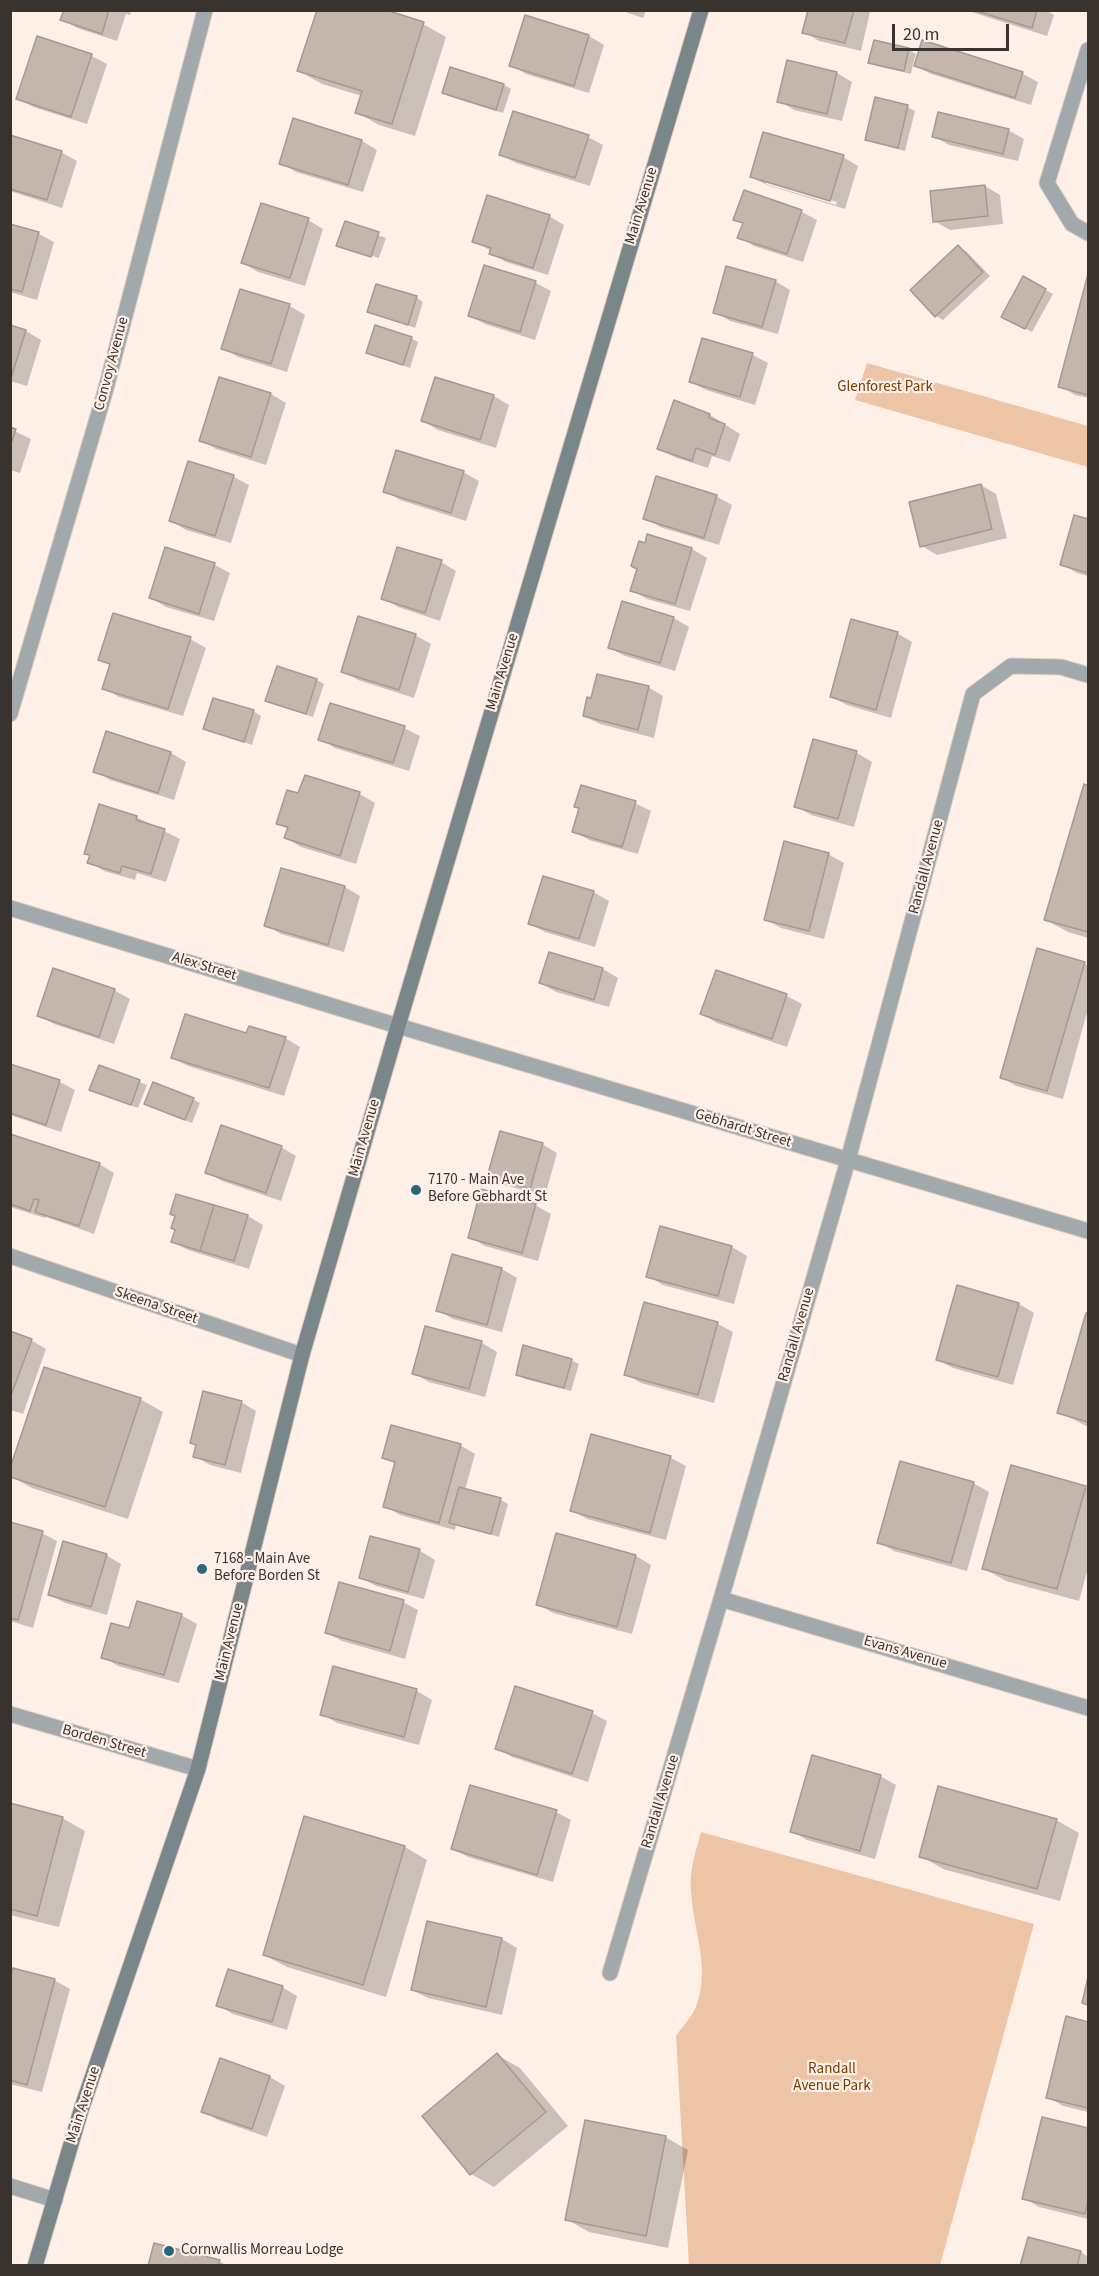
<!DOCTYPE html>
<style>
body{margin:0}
#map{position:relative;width:1099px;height:2276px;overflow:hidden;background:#fef0e6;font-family:"Source Sans 3",sans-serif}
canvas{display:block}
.frame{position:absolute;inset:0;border:12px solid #39332f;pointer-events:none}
.scale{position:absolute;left:892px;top:24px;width:117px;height:27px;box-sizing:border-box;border:3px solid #39332f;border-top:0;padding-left:8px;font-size:18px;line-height:21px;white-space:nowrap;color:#39332f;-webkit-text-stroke:4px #fef0e6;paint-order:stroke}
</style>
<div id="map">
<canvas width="1099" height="2276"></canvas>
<div class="frame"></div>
<div class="scale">20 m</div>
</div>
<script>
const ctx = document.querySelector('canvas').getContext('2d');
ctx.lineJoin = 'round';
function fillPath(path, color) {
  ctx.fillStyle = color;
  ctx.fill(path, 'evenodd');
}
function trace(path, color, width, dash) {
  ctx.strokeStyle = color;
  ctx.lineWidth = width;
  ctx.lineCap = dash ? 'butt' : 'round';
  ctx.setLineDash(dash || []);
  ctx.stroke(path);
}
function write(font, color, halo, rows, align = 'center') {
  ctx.font = font + ' "Source Sans 3",sans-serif';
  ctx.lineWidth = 4.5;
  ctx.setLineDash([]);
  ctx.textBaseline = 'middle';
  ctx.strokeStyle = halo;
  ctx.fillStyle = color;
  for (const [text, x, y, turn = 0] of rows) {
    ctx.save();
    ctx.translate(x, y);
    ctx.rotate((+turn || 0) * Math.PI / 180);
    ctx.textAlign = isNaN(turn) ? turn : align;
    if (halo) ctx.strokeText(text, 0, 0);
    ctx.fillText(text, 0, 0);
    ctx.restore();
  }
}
fillPath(new Path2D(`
 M867,363L1088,426V467L855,400Z
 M701,1832L1034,1924L940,2265H689L676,2036C682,2027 690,2019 695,2009C712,1970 693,1931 691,1891C689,1870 696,1851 701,1832Z`), '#eec4a7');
fillPath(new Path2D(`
 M65,10H131L130,15L126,14L117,41L77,28L62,19Z
 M619,10H646L643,18Z
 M809,10H867L870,12L861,51L819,41L804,32Z
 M965,10H1046L1054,15L1047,36Z
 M526,17L589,36L604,45L589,93L526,74L511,65Z
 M423,24L446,37L415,136L379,125L356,112L362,96L322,84L299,71Z
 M38,38L92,56L107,64L87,124L33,107L18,98Z
 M923,42L1023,74L1038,82L1031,105L931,74L913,64L911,74L877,66L870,62L909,50L916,54L913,64L916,65Z
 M789,62L837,73L852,82L842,121L794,110L779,101Z
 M504,85L511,89L503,113L451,97L444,92Z
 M907,107L915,111L905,151L874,143L867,139Z
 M294,120L362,141L377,150L363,192L296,172L281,163Z
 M1008,130L1024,139L1018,161L949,145L933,136Z
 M10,137L61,152L77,161L62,208L10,191Z
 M588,137L603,145L590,186L516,163L501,155Z
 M843,157L858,166L845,209L767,185L751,177ZM766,181L837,202L836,205L766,184Z
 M985,186L1000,195L1003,224L950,230L934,221Z
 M745,192L802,212L817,220L803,262L754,246L739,237L744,224L735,219Z
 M549,216L564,225L548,275L506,262L490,253L491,251L474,241Z
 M308,220L323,229L305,286L258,272L243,263Z
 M345,223L386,238L378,260L379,258L338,246Z
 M10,225L39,234L54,242L37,300L10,292Z
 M958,247L966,251L990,276L943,320L936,316Z
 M485,266L536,283L551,291L535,340L485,324L470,316Z
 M1023,278L1053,294L1032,332L1003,316Z
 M1088,280V398L1075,395L1060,386Z
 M775,281L790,290L778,334L730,321L715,312Z
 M241,290L290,306L305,315L287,372L238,357L223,348Z
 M416,297L423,302L415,328L369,311Z
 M10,327L26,331L41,340L27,386L10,381Z
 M411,338L418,342L410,368L368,353Z
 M703,340L753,355L768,363L755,405L706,390L691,382Z
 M220,379L271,394L286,403L266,465L216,449L201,440Z
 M494,396L509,405L496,448L438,430L423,421Z
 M710,415L740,434L730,462L712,456L708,468L674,457L659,448Z
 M10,429L31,439L20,473L10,470Z
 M189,463L234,477L249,485L231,543L186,530L171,521Z
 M463,472L479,481L466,521L400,500L385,491Z
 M981,485L996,494L1007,538L937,555L922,546Z
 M716,496L732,505L719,545L660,527L645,518Z
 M1075,517L1088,521V576L1077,573L1061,564Z
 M646,545L692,549L707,558L690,611L647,599L632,590Z
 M166,549L215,565L230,573L214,621L166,607L151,598Z
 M441,562L456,571L440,621L398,607L383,598Z
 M674,618L689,627L675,671L625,656L610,648Z
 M897,633L912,642L891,718L847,705L832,697Z
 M415,635L431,644L414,698L358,680L342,671Z
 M190,639L206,648L183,716L119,697L104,688L111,666L100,659Z
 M317,680L324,684L313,717L267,701Z
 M648,687L663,696L654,738L600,724L584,716Z
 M253,711L261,716L252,745L205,728Z
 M404,728L420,736L409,771L335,748L320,739Z
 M107,733L171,753L186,762L174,800L110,780L95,771Z
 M814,741L857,753L872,762L854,827L811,815L796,806Z
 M305,777L360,794L375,803L356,864L301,847L286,838L289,830L278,823L299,795Z
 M1085,786L1088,787V938L1068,932L1046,920Z
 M635,803L651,811L638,854L589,840L574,831L580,809L575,806Z
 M136,817L180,839L166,882L137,873L135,880L104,871L89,862L91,856L86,853Z
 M828,854L844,863L824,939L781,928L765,919Z
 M345,887L360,896L344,952L281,934L266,925Z
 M593,892L609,901L595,947L545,932L530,924Z
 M1084,963L1088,966V1009L1063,1099L1016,1086L1001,1077Z
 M603,969L618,978L609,1007L556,992L541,983Z
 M717,972L787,996L802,1004L787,1047L717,1023L702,1014Z
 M114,990L130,999L114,1044L54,1024L39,1016Z
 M247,1034L285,1038L300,1047L284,1096L188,1066L173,1058Z
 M10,1065L60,1082L75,1090L61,1132L10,1115Z
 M100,1067L147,1085L138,1108L98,1093Z
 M193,1099L200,1103L192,1123L146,1104Z
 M10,1135L99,1164L114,1173L94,1234L46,1217L45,1218L10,1207Z
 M542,1144L557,1153L545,1196L504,1185L489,1177Z
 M281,1147L296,1156L281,1201L222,1181L207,1172Z
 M177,1195L248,1216L263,1225L249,1269L188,1250L173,1242L177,1230Z
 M535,1205L551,1214L538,1261L485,1246L470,1237Z
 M661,1228L732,1247L747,1256L734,1304L663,1285L648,1276Z
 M502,1269L517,1278L502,1332L453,1319L438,1310Z
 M958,1287L1019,1304L1034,1313L1013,1385L953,1368L938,1360Z
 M645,1304L718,1324L733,1332L714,1403L641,1383L626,1374Z
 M1087,1315H1088V1427L1059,1412Z
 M426,1328L482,1343L497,1352L485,1397L429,1382L413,1373Z
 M10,1333L31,1340L46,1349L23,1414L10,1410Z
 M571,1360L579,1364L571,1391L525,1379L517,1375Z
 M140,1399L163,1412L128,1519L32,1488L10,1476Z
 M241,1402L256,1411L241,1473L210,1465L195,1456L197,1446L191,1443Z
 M592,1436L671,1458L686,1466L666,1540L587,1519L571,1510Z
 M460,1445L475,1454L465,1490L501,1500L508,1504L499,1537L456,1525L455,1530L400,1515L385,1506L396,1464L384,1457Z
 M973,1483L989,1492L967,1571L894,1551L879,1542Z
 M1085,1487L1088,1489V1568L1079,1601L1006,1581L983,1568Z
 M10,1523L42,1533L57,1541L33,1628L10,1621Z
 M557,1535L636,1556L651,1565L632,1634L553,1613L538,1604Z
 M372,1538L420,1551L435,1560L424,1599L376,1586L361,1578Z
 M106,1555L121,1564L107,1615L65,1603L50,1595Z
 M403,1602L418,1610L405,1659L342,1641L327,1633Z
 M181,1615L197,1624L179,1683L118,1666L103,1657L130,1630Z
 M334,1668L417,1691L432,1700L419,1745L337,1723L322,1714Z
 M592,1713L607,1721L588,1782L512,1757L496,1748Z
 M880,1776L896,1785L875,1859L807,1840L792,1831Z
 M10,1804L62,1818L85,1831L59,1927L10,1915Z
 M556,1812L571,1820L553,1882L468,1857L453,1849Z
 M305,1818L405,1847L427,1860L386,1997L287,1967L264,1955Z
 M1056,1820L1079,1833L1060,1901L943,1869L921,1856Z
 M428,1922L502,1939L517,1948L502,2015L428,1998L412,1990Z
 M54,1980L70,1989L42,2092L10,2084V1983Z
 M282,1987L297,1996L287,2030L233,2014L218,2005Z
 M1067,2018L1088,2023V2112L1063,2106L1048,2097Z
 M497,2055L520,2068L568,2126L494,2187L471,2174L424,2116Z
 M270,2077L285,2086L267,2137L218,2120L203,2111Z
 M1043,2119L1088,2129V2219L1039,2207L1024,2198Z
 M665,2137L688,2150L668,2248L589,2232L566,2219Z
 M1081,2252L1088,2257V2266H1022Z
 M219,2261L227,2266H150Z`), '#0003');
const building = new Path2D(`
 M64,10H109L102,34L60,20Z
 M317,10H386L424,22L392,124L355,113L362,91L297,71Z
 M808,10H854L845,43L802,33Z
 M973,10H1037L1032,28Z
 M525,15L589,35L574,86L509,66Z
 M37,36L92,54L71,117L16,99Z
 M874,40L909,48L904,71L868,63Z
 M922,40L1023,72L1015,98L914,66Z
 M787,60L837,72L827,114L777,102Z
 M450,67L504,84L496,110L442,93Z
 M875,97L908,105L898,148L865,140Z
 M513,111L589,135L575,178L499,155Z
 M938,112L1009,129L1003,154L932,137Z
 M293,118L362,140L348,185L279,164Z
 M763,132L844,155L830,201L750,177Z
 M10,135L62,151L47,200L10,189Z
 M985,185L988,216L933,222L930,191Z
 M744,190L802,210L787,254L737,238L743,223L733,220Z
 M487,195L550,215L533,268L489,254L491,248L472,242Z
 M261,203L309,218L290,278L241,263Z
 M345,221L379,232L371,257L336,246Z
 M10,224L39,232L22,292L10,289Z
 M958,245L983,272L935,317L910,290Z
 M484,265L536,281L520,332L468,316Z
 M726,266L776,280L762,327L713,313Z
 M1088,274V395L1058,387Z
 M1023,276L1046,289L1025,329L1001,317Z
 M376,284L417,296L408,325L367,312Z
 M240,289L290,304L271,364L221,349Z
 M10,325L26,330L11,378H10Z
 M375,325L412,337L403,365L366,353Z
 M702,338L753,353L740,397L689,382Z
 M219,377L271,393L251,457L199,441Z
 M435,377L494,395L480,440L421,421Z
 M674,400L710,414L709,418L725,424L715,455L696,448L692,461L657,449Z
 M10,427L16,429L10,447Z
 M396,450L464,471L451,513L383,492Z
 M188,461L234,475L215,536L169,521Z
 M656,476L717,495L704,538L643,519Z
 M981,484L992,529L920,547L909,502Z
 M1074,515L1088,519V573L1060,565Z
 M647,534L692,548L675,604L630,591L637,569L631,566L639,541L645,543Z
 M165,547L215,563L199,614L149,598Z
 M397,547L442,560L425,613L381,599Z
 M622,601L674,617L660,663L608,648Z
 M113,613L191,637L168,709L102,689L110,664L98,660Z
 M358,616L416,634L399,690L341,672Z
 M851,619L898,632L876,710L830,697Z
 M277,666L317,679L306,714L265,701Z
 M597,674L649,686L638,730L583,716L587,697L591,698Z
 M213,698L254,710L244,742L203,729Z
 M330,703L405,726L393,763L318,740Z
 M106,731L171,752L158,793L93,772Z
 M813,739L857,751L838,819L794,807Z
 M305,775L360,792L340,856L284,838L288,827L276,824L287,790L298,793Z
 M1084,784L1088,786V932L1044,920Z
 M581,785L636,801L622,847L572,832L579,808L574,807Z
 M99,804L137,816L136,820L165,829L151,874L122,866L120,873L87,863L90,855L84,854Z
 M784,841L829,853L809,931L764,920Z
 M281,868L345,886L328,945L264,926Z
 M543,876L594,891L579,939L528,924Z
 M1037,948L1085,962L1047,1091L1000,1078Z
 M549,952L603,968L594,1000L539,983Z
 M53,968L115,989L99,1037L37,1016Z
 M716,970L787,994L772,1039L700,1014Z
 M185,1014L246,1033L249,1026L286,1037L269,1088L171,1058Z
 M10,1064L60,1080L46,1125L10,1113Z
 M99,1065L140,1080L131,1105L89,1090Z
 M153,1082L194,1098L185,1120L144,1104Z
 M221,1125L282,1146L266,1193L205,1173Z
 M500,1131L543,1143L530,1189L487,1177Z
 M10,1134L100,1163L79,1226L35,1212L39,1200L34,1199L30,1211L10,1204Z
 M481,1189L536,1204L522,1253L468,1238Z
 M176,1194L214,1205L200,1251L171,1242L175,1230L171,1228L175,1216L170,1214Z
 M214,1205L248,1215L234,1261L200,1251Z
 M660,1226L732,1246L718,1296L646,1277Z
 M452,1254L502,1268L487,1325L436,1311Z
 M957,1285L1019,1303L998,1377L936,1360Z
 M644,1302L718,1322L698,1395L624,1375Z
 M1086,1313H1088V1422L1057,1413Z
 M425,1326L482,1341L469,1389L412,1374Z
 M10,1331L32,1339L10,1398Z
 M523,1345L572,1359L564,1388L516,1375Z
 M44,1367L141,1398L105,1507L10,1477V1468Z
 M203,1391L242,1401L225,1465L193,1457L196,1445L190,1443Z
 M391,1425L461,1444L439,1523L383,1507L395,1462L382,1458Z
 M591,1434L671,1456L650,1533L570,1511Z
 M900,1461L974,1482L951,1563L877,1543Z
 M1011,1465L1086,1486L1057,1589L982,1569Z
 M459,1487L501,1498L491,1534L449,1523Z
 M10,1522L43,1531L18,1620L10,1618Z
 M556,1533L636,1555L617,1627L536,1605Z
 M370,1536L420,1549L408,1592L359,1578Z
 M63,1541L107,1554L91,1607L48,1595Z
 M339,1582L404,1600L390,1651L325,1633Z
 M137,1601L182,1614L164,1675L101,1658L111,1623L129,1628Z
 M333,1666L417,1689L404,1737L320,1715Z
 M515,1686L593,1711L572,1774L495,1749Z
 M812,1755L881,1775L860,1851L790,1832Z
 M470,1785L557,1810L537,1875L451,1849Z
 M938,1786L1057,1819L1037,1889L919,1857Z
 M10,1803L63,1817L37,1916L10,1909Z
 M304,1816L405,1846L363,1985L263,1955Z
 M427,1921L502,1938L486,2007L411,1990Z
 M13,1968L55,1979L27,2085L10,2080V1977Z
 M228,1969L283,1986L272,2022L216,2006Z
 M1088,1977V2005L1082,2003Z
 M1066,2016L1088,2022V2108L1046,2098Z
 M497,2053L546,2112L470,2175L422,2116Z
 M220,2058L270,2076L252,2129L201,2112Z
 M1042,2117L1088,2128V2201L1085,2214L1022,2199Z
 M585,2120L666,2136L646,2236L565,2220Z
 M1028,2237L1081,2251L1077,2266H1020Z
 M154,2243L220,2260L218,2266H148Z`);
fillPath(building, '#c4b6ad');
trace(building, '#a69990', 1.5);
const street = new Path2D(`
 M1088,50L1047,183L1072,224L1088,233
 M10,714L105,392L205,10
 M10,908L398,1026L1088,1231
 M10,1256L302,1355
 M721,1599L1088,1708
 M10,1714L198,1769
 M610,1973L721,1599L848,1160L973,694L1011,666L1061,667L1088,675
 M10,2186L55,2200`);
const secondary = new Path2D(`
 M35,2266L82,2107L198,1769L302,1355L398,1026L701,10`);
trace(street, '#dbcec5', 17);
trace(secondary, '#dbcec5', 17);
trace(street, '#a2a9ac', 15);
trace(secondary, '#7b868a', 15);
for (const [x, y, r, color] of [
 [416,1190,6,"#27697c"],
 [202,1569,6,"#27697c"],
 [169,2251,6,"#27697c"]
]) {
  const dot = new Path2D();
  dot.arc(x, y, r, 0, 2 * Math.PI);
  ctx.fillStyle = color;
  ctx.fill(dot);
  trace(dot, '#fef0e6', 2);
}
write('15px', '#39332f', '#fef0e6', [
 ["Main Avenue",642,206,-73],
 ["Convoy Avenue",112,364,-75],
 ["Main Avenue",503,672,-73],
 ["Randall Avenue",927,867,-75],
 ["Alex Street",204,967,17],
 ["Gebhardt Street",743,1129,17],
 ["Main Avenue",365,1138,-74],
 ["Skeena Street",156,1306,19],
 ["Randall Avenue",797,1335,-74],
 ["Main Avenue",230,1642,-76],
 ["Evans Avenue",905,1653,16],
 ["Borden Street",104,1742,16],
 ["Randall Avenue",661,1802,-73],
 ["Main Avenue",84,2105,-72]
]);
write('15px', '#733c03', '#fef0e6', [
 ["Glenforest Park",885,388],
 ["Randall",832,2070],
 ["Avenue Park",832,2087]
]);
write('15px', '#39332f', '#fef0e6', [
 ["7170 - Main Ave",428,1181],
 ["Before Gebhardt St",428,1198],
 ["7168 - Main Ave",214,1560],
 ["Before Borden St",214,1577],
 ["Cornwallis Morreau Lodge",181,2251]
], 'left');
</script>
